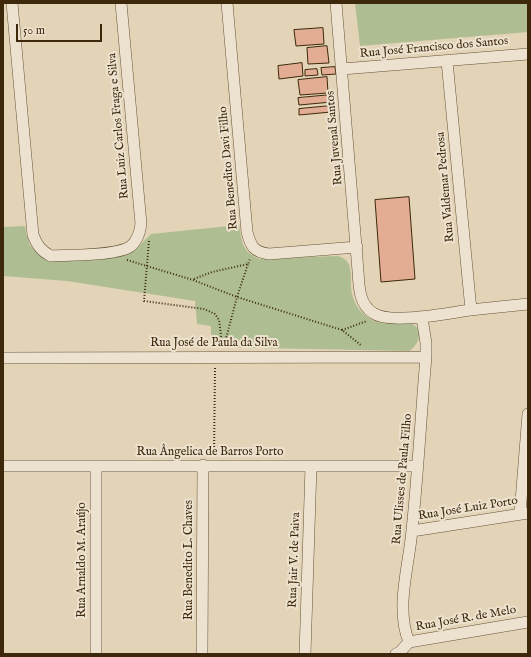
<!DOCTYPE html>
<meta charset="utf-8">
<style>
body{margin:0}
#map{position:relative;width:531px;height:657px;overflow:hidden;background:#e3d3b7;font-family:"IM FELL English",serif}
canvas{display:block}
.frame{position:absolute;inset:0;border:4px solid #3d280b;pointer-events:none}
.scale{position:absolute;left:16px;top:24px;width:86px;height:18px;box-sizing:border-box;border:2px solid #3d280b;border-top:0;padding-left:5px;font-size:12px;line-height:14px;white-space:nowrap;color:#3d280b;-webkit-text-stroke:3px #ede2d0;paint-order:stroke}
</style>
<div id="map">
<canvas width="531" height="657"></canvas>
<div class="frame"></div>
<div class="scale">50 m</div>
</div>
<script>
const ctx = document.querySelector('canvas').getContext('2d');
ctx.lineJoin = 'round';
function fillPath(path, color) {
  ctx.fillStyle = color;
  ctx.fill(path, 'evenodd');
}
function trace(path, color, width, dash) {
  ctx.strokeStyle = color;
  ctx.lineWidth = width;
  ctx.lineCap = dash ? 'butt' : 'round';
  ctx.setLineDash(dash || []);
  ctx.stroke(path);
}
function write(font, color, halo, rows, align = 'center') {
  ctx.font = font + ' "IM FELL English",serif';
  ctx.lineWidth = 4;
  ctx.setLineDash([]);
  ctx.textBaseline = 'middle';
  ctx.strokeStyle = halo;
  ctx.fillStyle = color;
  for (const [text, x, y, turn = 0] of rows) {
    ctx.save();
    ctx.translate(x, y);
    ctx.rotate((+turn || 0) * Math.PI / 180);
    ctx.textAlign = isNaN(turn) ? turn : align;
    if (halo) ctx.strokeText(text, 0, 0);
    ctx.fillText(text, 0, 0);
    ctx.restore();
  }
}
fillPath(new Path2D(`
 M355,3H528V32L360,46Z
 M239,225C242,242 242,252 260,259L337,256C356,259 349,280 352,294C354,302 358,310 365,315C375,324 386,324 399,324C403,324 408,323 412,324C425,330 418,346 409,351L211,347V326L197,324L195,301L67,281L3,276V227L25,226L26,233L30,245L39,255L51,260L110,258L131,251L139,246L151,234Z`), '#afbe92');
const building = new Path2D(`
 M323,28L324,44L296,46L294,30Z
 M327,46L329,63L308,64L307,48Z
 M302,63L303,76L279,79L278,66Z
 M335,67L336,74L322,75L321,68Z
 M317,69L318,75L305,76V70Z
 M327,77L328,93L300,95L298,80Z
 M331,95L332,102L299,105L298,98Z
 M330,106L331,112L299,115V109Z
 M409,197L415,279L381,282L375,200Z`);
fillPath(building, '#e3ad94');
trace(building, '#3d280b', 1);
const minor = new Path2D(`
 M12,3L33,235C37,245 41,251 51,256C70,255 118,256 131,246C138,240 140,232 141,224L121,3
 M227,3L247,232C251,247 254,252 269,254L357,247
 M336,3L358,271C359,287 359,304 373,313C390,325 448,313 470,310C489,308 509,306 528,304
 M447,61L471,310
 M342,69L528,54
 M3,358L426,357
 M3,466H418
 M520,514L528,414
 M412,531L528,513
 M409,642C395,608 409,566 412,530C418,473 421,414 426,357V343L422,318
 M409,642L528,622
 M96,654V466
 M202,654L203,465
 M305,654L311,466
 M396,654L400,652L409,642`);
trace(minor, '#665336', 12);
trace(new Path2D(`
 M149,241L144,301L204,309L215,314L219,320L221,335L220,348
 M127,260L193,280L237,297L342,330L362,346
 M194,279L212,272L248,264L250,259
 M342,330L367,321
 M224,346L237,297L248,264
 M214,456L215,368`), '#3d280b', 2, [1, 2]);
trace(minor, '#ede2d0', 11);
write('12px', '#3d280b', '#ede2d0', [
 ["Rua José Francisco dos Santos",434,48,-5],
 ["Rua Luiz Carlos Fraga e Silva",119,126,-95],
 ["Rua Juvenal Santos",335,138,-95],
 ["Rua Benedito Davi Filho",229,168,-95],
 ["Rua Valdemar Pedrosa",446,187,-95],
 ["Rua José de Paula da Silva",214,344],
 ["Rua Ângelica de Barros Porto",210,453],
 ["Rua Ulisses de Paula Filho",403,479,-85],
 ["Rua José Luiz Porto",468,509,-9],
 ["Rua Arnaldo M. Araújo",83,560,-90],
 ["Rua Benedito L. Chaves",190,560,-90],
 ["Rua Jair V. de Paiva",295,560,-88],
 ["Rua José R. de Melo",466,619,-10]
]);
</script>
